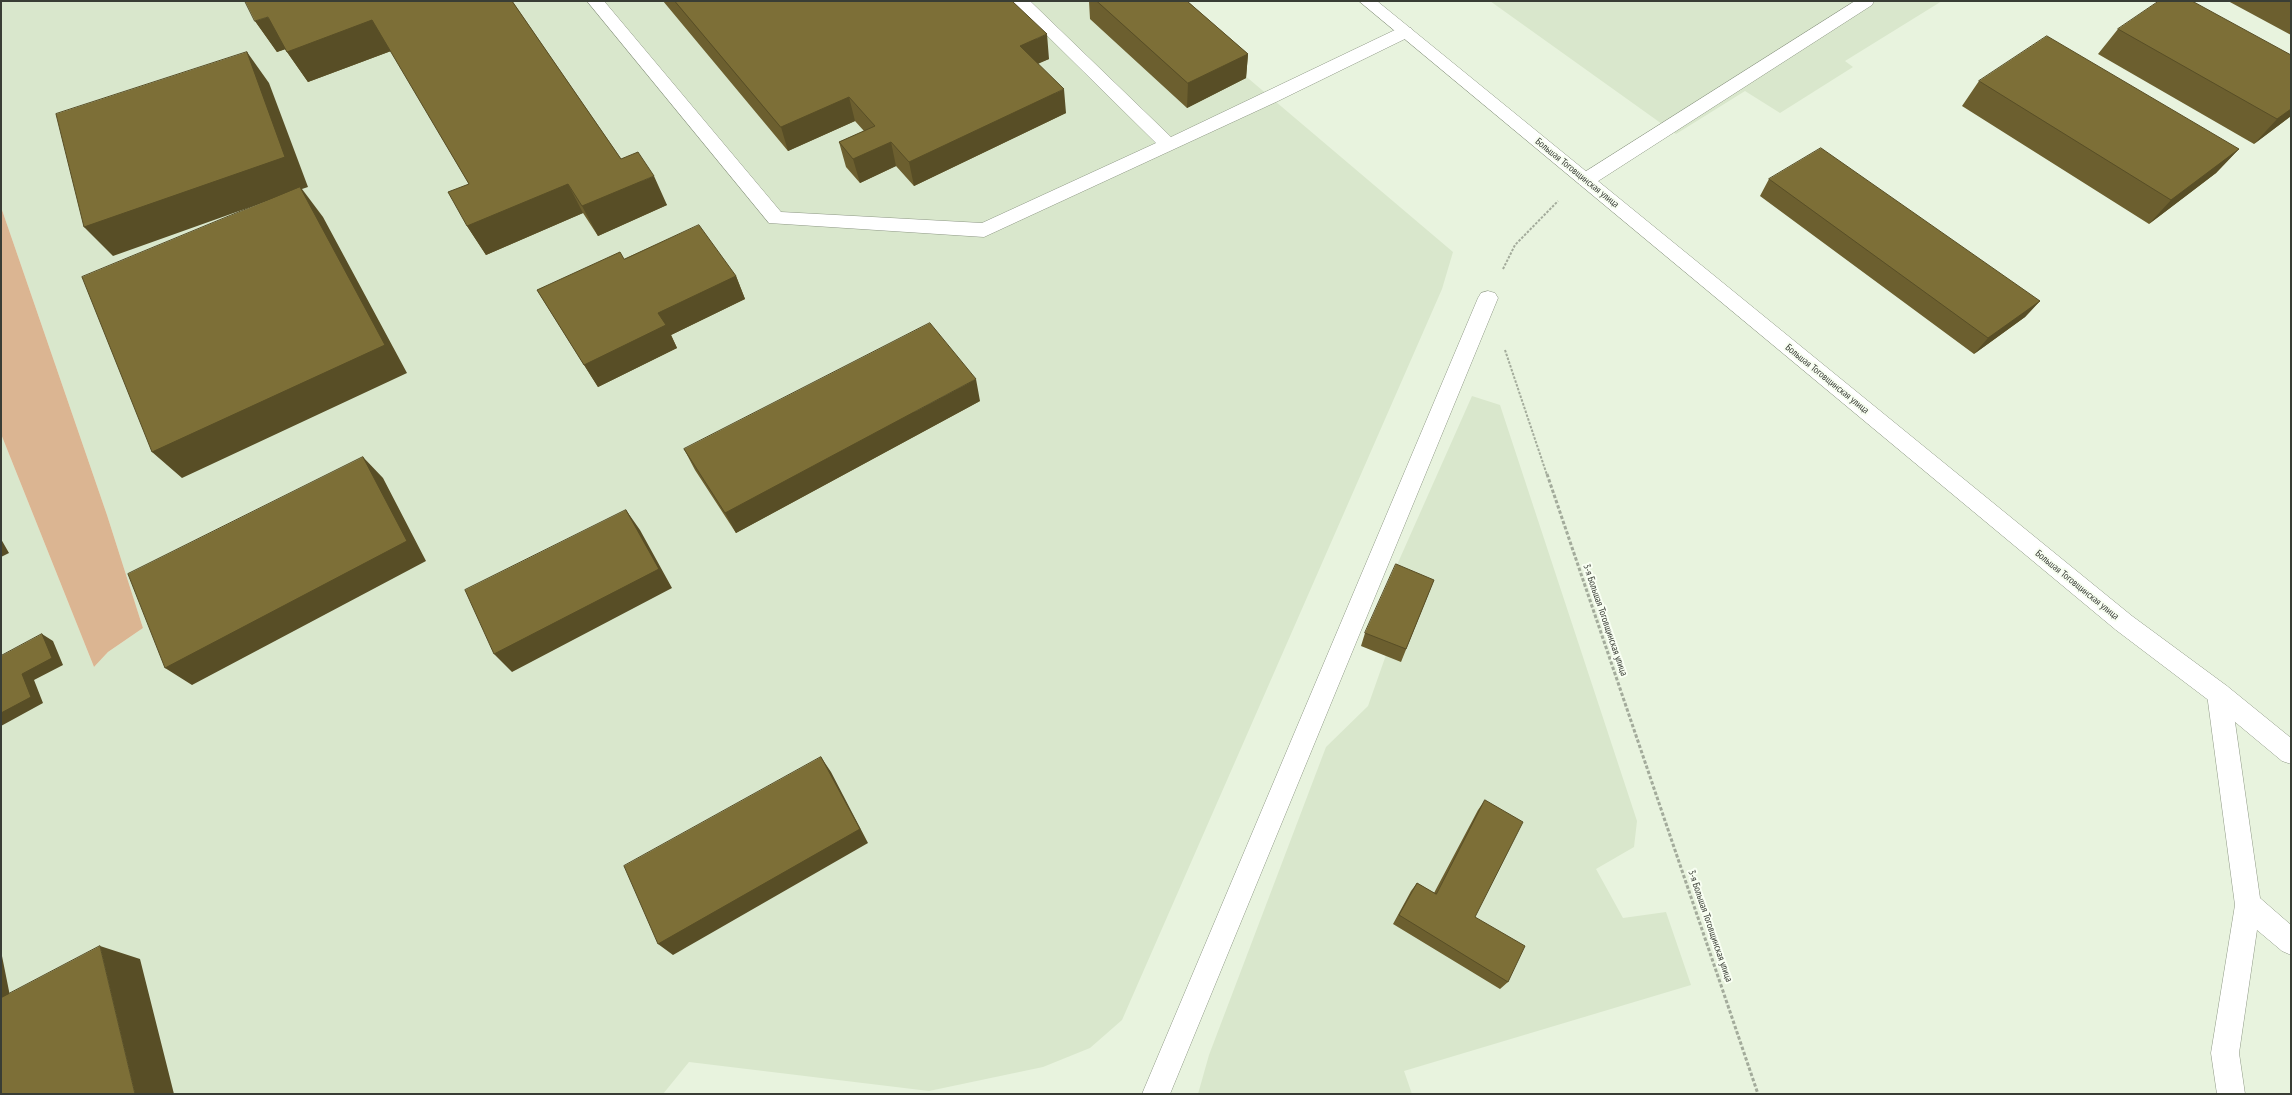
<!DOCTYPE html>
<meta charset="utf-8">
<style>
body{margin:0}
#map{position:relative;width:2292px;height:1095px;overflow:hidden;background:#e8f3de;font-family:"PT Sans Narrow",sans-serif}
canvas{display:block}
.frame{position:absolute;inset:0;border:2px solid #393d35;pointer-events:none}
</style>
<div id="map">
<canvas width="2292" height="1095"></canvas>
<div class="frame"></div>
</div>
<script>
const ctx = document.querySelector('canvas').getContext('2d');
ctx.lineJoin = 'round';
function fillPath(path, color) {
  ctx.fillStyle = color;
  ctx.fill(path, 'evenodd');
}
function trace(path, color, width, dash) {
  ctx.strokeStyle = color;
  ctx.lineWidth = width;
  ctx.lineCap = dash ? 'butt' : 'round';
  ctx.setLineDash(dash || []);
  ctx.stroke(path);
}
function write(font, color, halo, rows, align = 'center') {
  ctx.font = font + ' "PT Sans Narrow",sans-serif';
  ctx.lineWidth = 4;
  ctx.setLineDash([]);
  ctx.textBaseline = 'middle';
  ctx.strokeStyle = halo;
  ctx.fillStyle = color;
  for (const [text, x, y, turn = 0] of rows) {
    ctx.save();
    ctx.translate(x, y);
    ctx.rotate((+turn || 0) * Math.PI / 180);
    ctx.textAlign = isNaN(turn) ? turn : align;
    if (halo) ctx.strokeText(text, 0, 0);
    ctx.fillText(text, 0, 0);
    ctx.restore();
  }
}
fillPath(new Path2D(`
 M1,1H1157L1453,252L1442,289L1122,1020L1090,1048L1043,1067L929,1091L689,1062L663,1094H1V434L94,667L108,652L143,628L107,515L1,207Z
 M1490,1H1942L1845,61L1853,67L1780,113L1745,91L1676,134Z
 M1472,396L1500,405L1637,821L1634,847L1596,869L1623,918L1666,912L1691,985L1404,1071L1412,1094H1198L1209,1055L1326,747L1368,706L1386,655L1361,646Z`), '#d9e7cc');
fillPath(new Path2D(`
 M1,207L107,515L143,628L108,652L94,667L1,434Z`), '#dbb592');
const service = new Path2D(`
 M587,1H604L781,212L982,223L1156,143L1012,1H1030L1171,137L1399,28H1411L1413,32L1411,36L1276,102L984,237L769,223Z
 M1855,1H1874L1872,5L1592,185L1586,186L1580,185L1577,180L1580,175Z
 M1488,291L1495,293L1498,298L1170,1094H1142L1478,298L1481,293Z
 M2219,683L2227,686L2231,694L2260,898L2291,925V955L2282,951L2257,930L2239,1053L2245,1094H2217L2211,1053L2235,905L2207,694L2211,686Z`);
const tertiary = new Path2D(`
 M1359,1H1377L2132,616L2227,686L2291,738V764L2282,761L2211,702L2116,630Z`);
trace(service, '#8e9885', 1);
trace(tertiary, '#8e9885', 1);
trace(new Path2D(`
 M1503,269L1515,245L1558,201
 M1505,350L1547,475`), '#a3ab9b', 2, [2.5, 1.5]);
trace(new Path2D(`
 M1547,474L1758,1094`), '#a3ab9b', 3, [3.5, 2]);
fillPath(service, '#fff');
fillPath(tertiary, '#fff');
fillPath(new Path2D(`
 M512,1L621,159L667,205L598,236L583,213L486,255L467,226L469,184L391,51L308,82L285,49L277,52L255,21Z
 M663,1H1012L1049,59L1038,63L1066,113L914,186L896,166L860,183L846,167L839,142L864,131L855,121L788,151Z
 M1089,1H1187L1248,54L1246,78L1187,108L1090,19Z
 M2228,1H2291V35Z
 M2118,29L2291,55V116L2254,144L2098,54Z
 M1979,81L2239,149L2216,173L2149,224L1962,106Z
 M1769,179L2040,301L2025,317L1974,354L1760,196Z
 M624,259L736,276L745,299L671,335L677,348L598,387L537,290Z
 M980,401L736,533L695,470L684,449Z
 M1434,580L1401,662L1361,646L1365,633Z
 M1485,800L1475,917L1508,982L1500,989L1393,924L1411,891L1417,883L1434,893L1478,810Z`), '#6c5f2f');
fillPath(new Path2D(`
 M268,17L289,48L277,52L255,21Z
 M372,20L391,51L308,82L287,52Z
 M1047,34L1049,59L1022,71L1020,46Z
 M247,52L269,83L308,187L302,189L323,217L407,373L182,478L152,452L301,189L113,256L84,227Z
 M1248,54L1246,78L1187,108L1188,83Z
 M1064,89L1066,113L914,186L909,162Z
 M849,97L855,121L788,151L781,127Z
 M2291,109V116L2254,144L2277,119Z
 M891,142L896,166L860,183L853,159Z
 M2239,149L2216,173L2149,224L2171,200Z
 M654,176L667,205L598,236L582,206Z
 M568,184L583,213L486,255L467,226Z
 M736,276L745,299L671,335L677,348L598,387L584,365L658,313Z
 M2040,301L2025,317L1974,354L1988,338Z
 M976,379L980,401L736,533L725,513Z
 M363,457L383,478L426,561L192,685L165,668Z
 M626,510L640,530L672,588L512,672L494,654Z
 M1,539L9,553L1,557Z
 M42,634L53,641L63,665L34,680L43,703L1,726V713L22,674Z
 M821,757L831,772L868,843L673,955L658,944Z
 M100,946L140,959L174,1094H135Z
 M1,951L16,1026L1,1022Z`), '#584e26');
const building = new Path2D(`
 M245,1H512L621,159L638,152L654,176L582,206L568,184L467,226L448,192L469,184L372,20L287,52L268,17L255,21Z
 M675,1H1012L1047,34L1020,46L1064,89L909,162L891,142L853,159L839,142L875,126L849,97L781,127Z
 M1097,1H1187L1248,54L1188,83Z
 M2159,1H2192L2291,55V109L2277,119L2118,29Z
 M2047,36L2239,149L2171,200L1979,81Z
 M247,52L285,157L84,227L56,114Z
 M1821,148L2040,301L1988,338L1769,179Z
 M300,187L385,345L152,452L82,277Z
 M699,225L736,276L658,313L666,325L584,365L537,290L620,252L624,259Z
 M930,323L976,379L725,513L684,449Z
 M363,457L407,541L165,668L128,574Z
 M626,510L659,569L494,654L465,590Z
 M1396,564L1434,580L1406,649L1365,633Z
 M42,634L52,658L22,674L31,697L1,713V656Z
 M821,757L860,829L658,944L624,866Z
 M1485,800L1523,822L1475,917L1525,946L1508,982L1399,915L1417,883L1436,894Z
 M100,946L135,1094H1V998Z`);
fillPath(building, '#7d6f37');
trace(building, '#584e26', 1);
write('10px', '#393d35', '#f8fef2', [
 ["Большая Тоговщинская улица",1577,173,39],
 ["Большая Тоговщинская улица",1827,379,39],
 ["Большая Тоговщинская улица",2077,585,39],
 ["3-я Большая Тоговщинская улица",1605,620,71],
 ["3-я Большая Тоговщинская улица",1710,926,71]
]);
</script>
